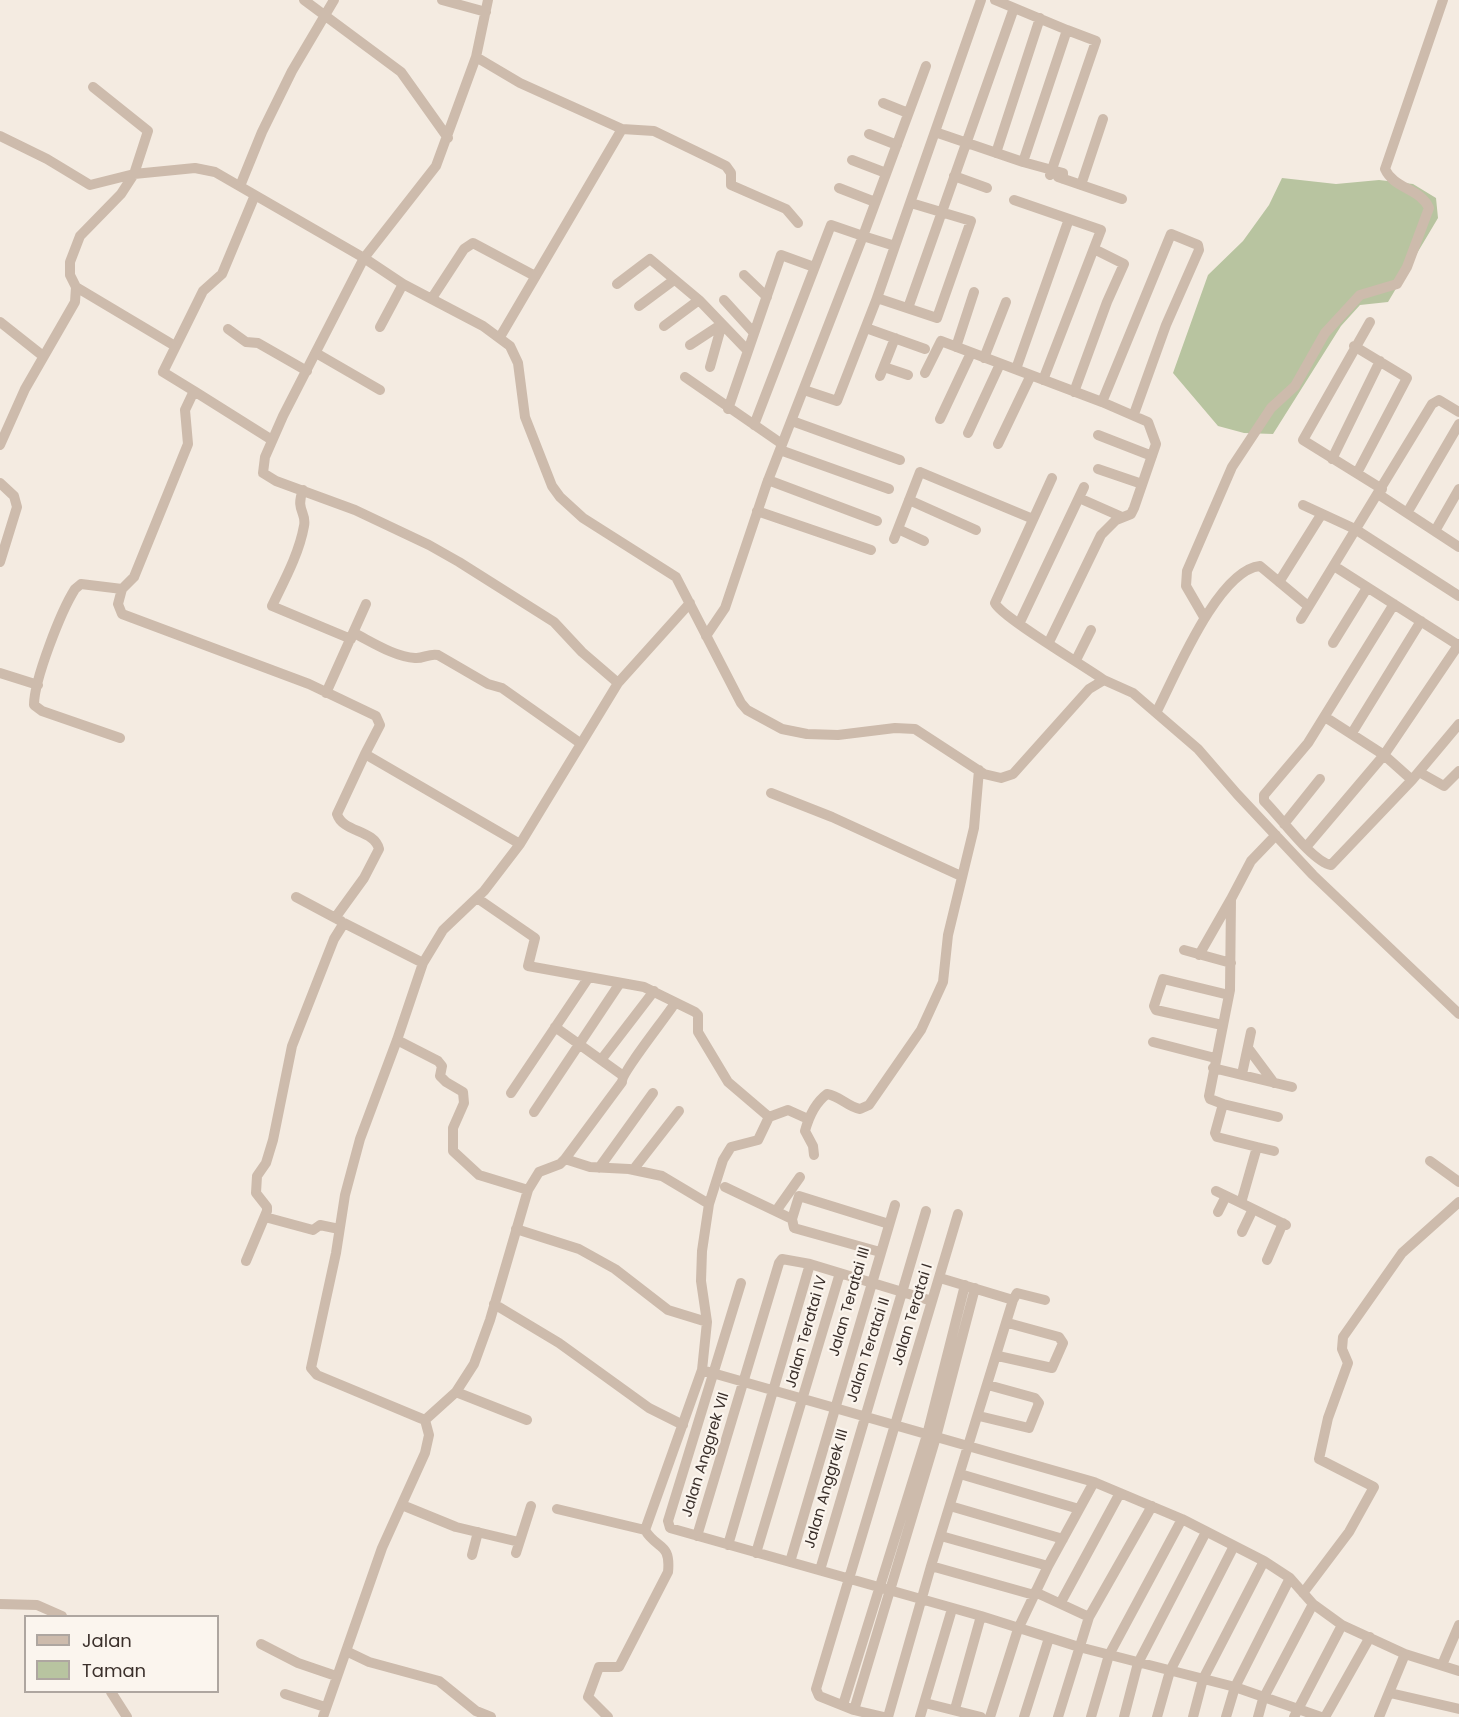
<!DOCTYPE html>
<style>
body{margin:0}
#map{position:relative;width:1459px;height:1717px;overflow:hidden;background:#f4ebe1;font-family:Poppins,sans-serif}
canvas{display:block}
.legend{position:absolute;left:24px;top:1615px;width:195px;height:78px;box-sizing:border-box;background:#fbf5ee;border:2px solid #aea6a0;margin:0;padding:8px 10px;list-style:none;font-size:18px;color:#3b302b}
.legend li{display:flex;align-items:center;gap:12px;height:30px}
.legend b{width:30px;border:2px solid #aea6a0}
</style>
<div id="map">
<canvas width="1459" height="1717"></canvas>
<ul class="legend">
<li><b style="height:8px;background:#cdbbac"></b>Jalan</li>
<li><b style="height:16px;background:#b8c4a0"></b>Taman</li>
</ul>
</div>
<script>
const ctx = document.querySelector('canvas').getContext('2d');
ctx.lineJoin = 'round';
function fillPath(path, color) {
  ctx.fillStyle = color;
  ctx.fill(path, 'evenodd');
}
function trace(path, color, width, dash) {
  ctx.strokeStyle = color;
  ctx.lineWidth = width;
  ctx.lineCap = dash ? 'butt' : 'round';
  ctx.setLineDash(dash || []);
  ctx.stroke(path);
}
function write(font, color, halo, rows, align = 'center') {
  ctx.font = font + ' Poppins,sans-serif';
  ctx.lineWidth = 4.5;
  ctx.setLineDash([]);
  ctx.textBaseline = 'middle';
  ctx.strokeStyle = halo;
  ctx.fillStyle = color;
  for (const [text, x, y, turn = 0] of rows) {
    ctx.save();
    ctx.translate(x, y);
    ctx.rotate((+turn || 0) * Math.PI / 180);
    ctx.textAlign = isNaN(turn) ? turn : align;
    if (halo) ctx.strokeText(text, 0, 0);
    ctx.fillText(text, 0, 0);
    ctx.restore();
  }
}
fillPath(new Path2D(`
 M1282,178L1336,184L1379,180L1413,184L1436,198L1438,218L1388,302L1360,305L1341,326L1273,434L1244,433L1218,426L1173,373L1208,275L1243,241L1269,205Z`), '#b8c4a0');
trace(new Path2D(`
 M304,0L401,72L448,138
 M442,0L486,12
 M488,0L476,57L436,166L364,258L283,416L265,457L263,473L276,481L355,510L429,545L459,562L554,622L582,652L618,683
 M995,0L1067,30L1023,162
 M476,57L520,83L622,129L654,131L714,160L726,166L731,173V185L786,209L798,223
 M883,103L908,113
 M935,132L1023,162L1063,173V179
 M869,134L897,145
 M0,136L47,159L90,185L134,174L195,168L215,172L364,258L403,284L483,326L510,346L518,363L525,417L552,486L560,497L583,518L676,577L741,703L747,710L782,729L807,734L838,735L895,728L915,729L984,774L1001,778L1013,774L1089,689L1104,680L1133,693L1198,749L1237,794L1313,875L1459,1014
 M996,153L1040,18
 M852,160L886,173
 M1050,175L1096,41L1067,30
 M954,176L987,188
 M1058,177L1122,199
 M1081,185L1103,119
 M240,186L262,132L292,71L334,0
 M839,188L875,202
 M1014,200L1101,230L1043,380
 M744,275L767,297
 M617,284L650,259L699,300L748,351
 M76,287L175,346
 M432,298L464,249L473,243L535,276
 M877,298L895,246
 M724,300L754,333
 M639,306L674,280
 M908,308L1014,8
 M0,322L43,356
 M1370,322L1303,440L1382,489
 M664,326L699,300
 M380,327L403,284
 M866,328L925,349
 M228,329L246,342L258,343L307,371
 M500,337L622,129
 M690,345L722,324L710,367
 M1354,346L1407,378L1357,473
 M956,347L974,292
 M316,353L380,390
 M984,358L1006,302
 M884,367L908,375
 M1016,369L1069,219
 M925,373L941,341L1102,402L1148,422L1156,444L1134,508L1131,514L1116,520L1101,535L1049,642
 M880,376L895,338
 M685,377L782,444
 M804,390L837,401L877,298L937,318L971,221L911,203
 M194,391L272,440
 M1074,392L1107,302L1124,264L1094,249
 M1102,402L1171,234L1198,245L1199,250L1166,325L1134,414
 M728,409L781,255L814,267
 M940,419L971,353
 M792,421L900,460
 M754,425L831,225L863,236L926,66
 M968,433L1000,364
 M1098,435L1152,456
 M998,444L1031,375
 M0,445L25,389L75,302L76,287L70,275V262L80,236L121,194L134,174L148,131L93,87
 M780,450L889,489
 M1332,459L1380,361
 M1098,469L1142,484
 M1052,478L995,603C1000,616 1086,667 1104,680
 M768,480L877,521
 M0,483L14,496L17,507L0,562
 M303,490C295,511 307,512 304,526C299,554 284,581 272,606L351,639
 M1378,494L1459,547
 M1079,498L1122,517
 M909,500L976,530
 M1303,505L1355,529L1459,596
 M757,511L871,550
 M1407,513L1459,424
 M898,529L924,541
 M1435,531L1459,489
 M894,539L920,472L1033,519
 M1334,566L1458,645
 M1279,582L1321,515
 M122,589L118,604L122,614L309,684L376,716L380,725L365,754L520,844
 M1394,604L1308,743L1264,795V801C1279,815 1312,862 1331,865L1412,780L1459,724
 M1204,617L1186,586L1187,571L1232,467L1271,408L1295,386L1325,333L1360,295L1397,284L1407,267L1429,208C1420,188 1394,189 1385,169L1443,0
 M1301,619L1432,404L1439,400L1459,412
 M1019,624L1084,487
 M354,633C372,642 395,657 415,658C423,659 429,653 438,655L488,684L502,688L580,743
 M706,636L725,608L767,483L863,236L895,246L981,0
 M1333,643L1367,588
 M1076,660L1091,630
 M0,673L38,685
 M326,693L366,604
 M1157,711C1175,676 1218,570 1260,566L1308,606
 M1325,717L1384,755L1412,780
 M1352,733L1421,621
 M120,738L42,711L34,705C34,680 61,611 75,589L81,584L122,589L134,577L188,444L185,410L194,391L163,372L203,291L222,274L255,195
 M1419,772L1444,786L1459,771
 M771,793L832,817L961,876
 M1284,824L1320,779
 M1276,835L1251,861L1231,899L1230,990L1209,1096L1210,1099L1223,1104L1215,1133L1217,1137L1257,1147L1241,1203L1286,1225
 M1306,847L1384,755L1459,644
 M296,897L341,921
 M477,898L535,938L528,966L644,987L695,1012L698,1015V1032L728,1082L769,1117
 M335,918L364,878L379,849C374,829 343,833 337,814L365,754
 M1184,950L1231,963
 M1199,955L1231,899
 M1222,1025L1156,1010L1154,1006L1163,979L1229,995
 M555,1027L622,1075
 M397,1040L438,1061L442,1066L440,1076L446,1082L463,1092L464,1103L453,1128V1151L479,1175L528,1190
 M1153,1042L1215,1058
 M1248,1048L1274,1083
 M601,1060L654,991
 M1213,1068L1292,1087
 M1242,1074L1251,1032
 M511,1093L589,977
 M1223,1104L1278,1117
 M534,1112L620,983
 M1257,1147L1274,1151
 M814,1155L813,1146L805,1131C809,1116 815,1103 827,1094C840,1096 848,1107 860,1109L869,1105L921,1030L943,982L948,935L974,828L979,770
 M565,1159L622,1082C621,1073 667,1016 675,1003
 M1430,1161L1459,1182
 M599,1168L653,1093
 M633,1170L679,1111
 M725,1187L792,1219
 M1216,1191L1241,1203
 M776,1211L800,1177
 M1218,1212L1226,1196
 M265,1217L313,1230L320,1225L339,1229
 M516,1229L579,1249L615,1269L668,1310L707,1322
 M1242,1232L1253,1209
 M880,1252L794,1228L792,1219L799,1196L889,1224
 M1267,1260L1283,1223
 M246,1261L267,1211V1207L256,1193L257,1176L266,1163L273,1140L292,1046L334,939L344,923L423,963
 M940,1278L1013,1300
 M741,1283L668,1521L670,1528L981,1616L1079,1647L1235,1687L1321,1717
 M494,1304L559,1343L649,1408L683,1425
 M998,1356L1052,1368L1063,1343L1059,1337L1008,1323
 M702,1370L1094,1482L1182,1519L1264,1561L1290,1578L1313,1604L1342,1625L1405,1654
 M456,1392L527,1420
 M979,1416L1029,1428L1039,1403L1035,1398L988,1385
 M425,1420L456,1392L474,1364L490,1320L528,1190L539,1172L560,1164L565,1159L590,1167L629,1169L662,1176L709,1204
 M960,1474L1079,1509
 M402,1505L456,1527L519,1542
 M950,1506L1063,1539
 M557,1509L645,1530
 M697,1536L779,1263L782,1259L810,1264L932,1301
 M941,1536L1048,1566
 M728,1545L810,1264
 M516,1553L531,1506
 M756,1553L840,1273
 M472,1555L478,1532
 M790,1562L895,1205
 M931,1566L1034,1595
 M820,1570L926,1211
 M1035,1592L1089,1617
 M1303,1593L1349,1532L1374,1487L1319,1459L1328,1418L1348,1363L1342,1349L1343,1337L1402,1253L1459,1202
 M1061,1602L1120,1493
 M0,1604L37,1605L62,1616
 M261,1644L298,1663L336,1676
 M346,1651L369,1662L439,1681L476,1711L491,1717
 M1442,1665L1459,1625
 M111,1692L127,1717
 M1390,1693L1459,1709
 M285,1694L325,1707
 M925,1703L981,1717
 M843,1705L927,1435L965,1285
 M955,1709L981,1616
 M854,1710L936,1437L975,1288
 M323,1717L382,1548L425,1453L429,1435L425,1420L420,1418L317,1375L311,1368L336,1253L345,1195L360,1139L397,1040L423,963L443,930L484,891L520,844L618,683L690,603
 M608,1717L588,1697L599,1667H619L668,1572C671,1542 657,1550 645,1530L702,1370L707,1322L701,1281L702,1251L709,1204L723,1160L731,1147L758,1140L769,1117L788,1110L808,1119
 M884,1717L854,1710L819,1696L816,1689L958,1214
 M888,1717L931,1566L1013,1300L1017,1293L1045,1300
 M920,1717L952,1609
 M990,1717L1018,1629L1048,1566L1094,1482
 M1024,1717L1049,1638
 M1058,1717L1089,1617L1152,1506
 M1091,1717L1109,1655L1182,1519
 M1124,1717L1138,1663L1206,1532
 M1157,1717L1170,1671L1234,1546
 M1193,1717L1203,1679L1264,1561
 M1226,1717L1235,1687L1290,1578
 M1258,1717L1263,1699L1313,1604
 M1294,1717L1342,1625
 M1325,1717L1370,1637
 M1379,1717L1405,1654L1459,1671`), '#cdbbac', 10);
write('15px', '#3b302b', '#fbf5ee', [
 ["Jalan Teratai III",850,1302,-74],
 ["Jalan Teratai I",913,1315,-73],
 ["Jalan Teratai IV",807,1332,-74],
 ["Jalan Teratai II",869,1350,-72],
 ["Jalan Anggrek VII",706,1455,-73],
 ["Jalan Anggrek III",827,1489,-74]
]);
</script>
